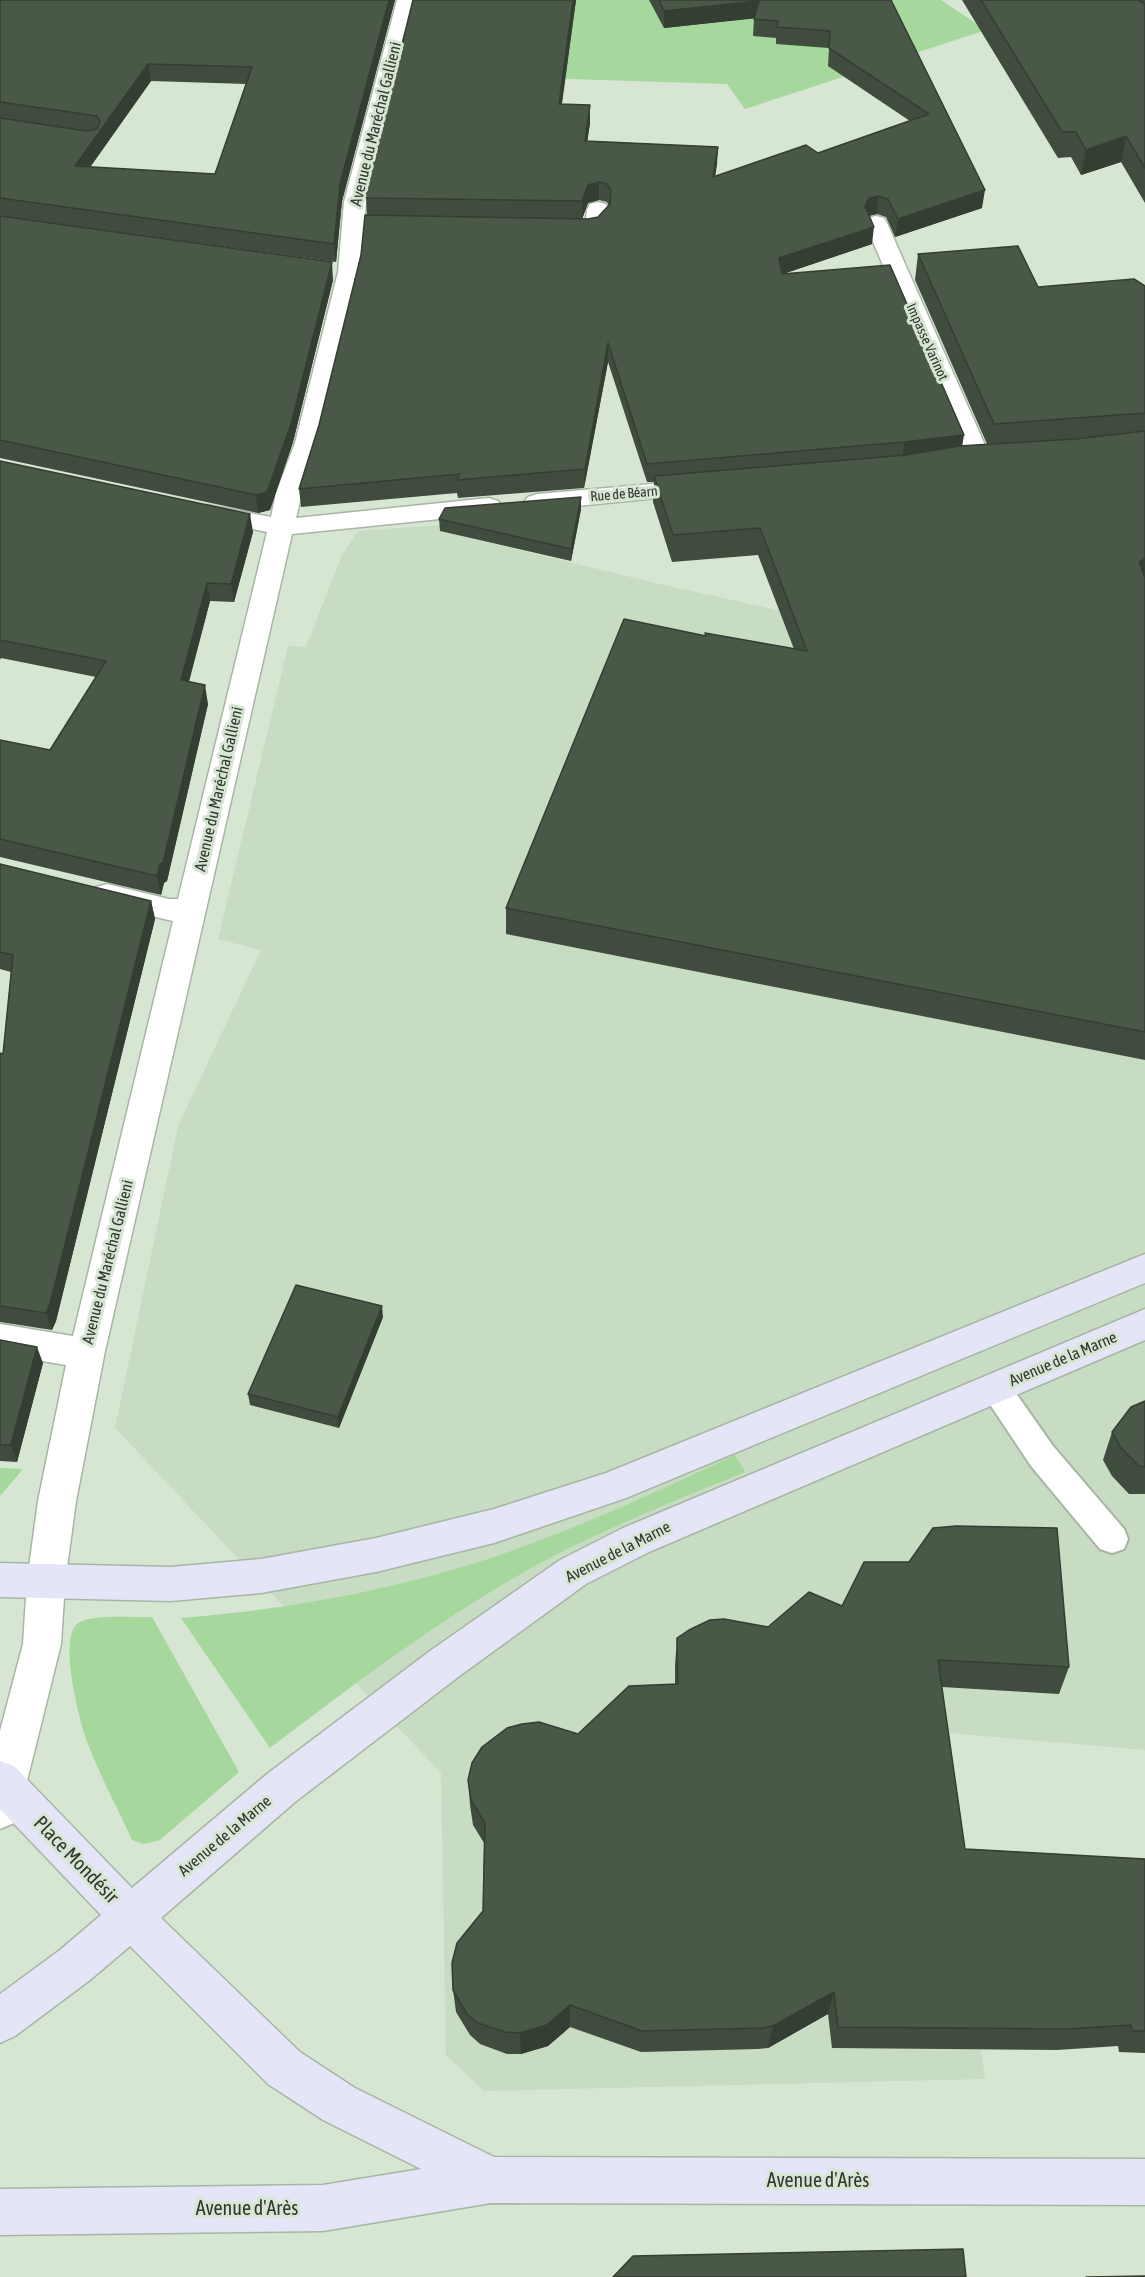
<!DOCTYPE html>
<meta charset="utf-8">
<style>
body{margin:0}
canvas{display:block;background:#d6e6d3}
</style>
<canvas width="1145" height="2277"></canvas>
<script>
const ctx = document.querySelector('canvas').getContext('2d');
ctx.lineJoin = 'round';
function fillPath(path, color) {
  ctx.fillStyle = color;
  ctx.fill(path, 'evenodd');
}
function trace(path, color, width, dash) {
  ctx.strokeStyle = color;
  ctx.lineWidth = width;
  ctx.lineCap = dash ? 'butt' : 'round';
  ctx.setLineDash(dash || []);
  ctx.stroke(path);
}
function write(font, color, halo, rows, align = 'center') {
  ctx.font = font + ' "Asap Condensed",sans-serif';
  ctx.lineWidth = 6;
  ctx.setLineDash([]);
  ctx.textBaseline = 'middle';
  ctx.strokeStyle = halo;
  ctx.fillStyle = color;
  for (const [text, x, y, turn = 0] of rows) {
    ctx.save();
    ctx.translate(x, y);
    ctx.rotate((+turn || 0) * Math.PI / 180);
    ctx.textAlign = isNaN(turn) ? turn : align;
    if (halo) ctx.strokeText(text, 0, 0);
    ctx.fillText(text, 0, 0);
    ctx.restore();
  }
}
fillPath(new Path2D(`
 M440,525V531L660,584L1145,692V1750L936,1732L985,2079L484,2091L446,2055L441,1773L115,1428L178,1126L261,950L218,939L288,646L306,647L342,555L358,531Z`), '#c7dcc3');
fillPath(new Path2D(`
 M540,0H941L986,30L745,109L727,84L412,74Z
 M735,1455L745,1472C686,1496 627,1520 569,1548C462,1602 365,1676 270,1748L181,1618C292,1609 408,1588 514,1550C590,1523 662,1489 735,1455Z
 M0,1468L23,1469L0,1496Z
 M152,1617L239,1772L160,1840L144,1844L132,1840C117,1806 97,1771 85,1736C78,1713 60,1643 76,1625C87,1613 136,1618 152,1617Z`), '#a6d79d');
const lane = new Path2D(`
 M995,1375L1006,1379L1053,1446L1124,1529L1128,1539L1124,1549L1112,1553L1100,1549L1031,1466L979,1388L984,1379Z`);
const street = new Path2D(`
 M397,0H417L366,202L360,272L319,443L302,493L296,518L489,498L498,501L502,506L498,511L489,514L292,534L105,1351L76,1501L65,1582L61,1644L20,1809L14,1823L0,1829V1731L23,1644L27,1582L38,1501L66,1365L0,1354V1324L73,1336L173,921L96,903L92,895L96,887L107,884L169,899H178L267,532L198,518L194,513L198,508L207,505L271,517L276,493L295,443L338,272L344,202Z
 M598,202L606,204L609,209L608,222C597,239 569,237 551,233L548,228L551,223L583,221L586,219L587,209L590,204Z
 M876,216L884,218L887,223L992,461L988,466L979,469L970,466L966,461L865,223L868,218Z
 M698,480L707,483L711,488L707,493L537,510L528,507L524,502L528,497L537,494Z`);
const secondary = new Path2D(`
 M1145,1254V1283L626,1498L494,1543L376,1572L261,1593L171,1601L0,1597V1563L171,1567L261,1559L376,1538L494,1509L606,1473Z
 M1145,1309V1340L649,1552L586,1584L458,1677L295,1802L161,1918L300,2052L355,2088L494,2157L1145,2159V2205L491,2203L323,2231L0,2235V2189L323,2185L421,2169L323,2120L268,2084L130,1946L90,1980L15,2036L0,2043V1994L60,1950L101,1915L0,1809V1761L14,1766L132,1888L267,1774L430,1651L560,1560L623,1528Z`);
trace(lane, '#a7b6a4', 4);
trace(street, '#a7b6a4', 3);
trace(secondary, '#a7b6a4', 3);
fillPath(lane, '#fff');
fillPath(street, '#fff');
fillPath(secondary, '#e4e6f8');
fillPath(new Path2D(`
 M0,0H395L342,201L336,262L0,216ZM151,81L246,84L215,174L90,167Z
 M413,0H576L562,104L590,123L587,141L718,147L715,177L818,153L910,121L828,66L829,48L776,44V38L753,36L754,18L664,28L649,0H891L982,208L895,237L886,217L877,214L869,216L872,244L783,274L962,446L987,444L915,280L918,254L1038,287L1145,286V1060L506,934V908L705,635V633L794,649L758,555L672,562L653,502L654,482H647L608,362L584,488L458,498L457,493L301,507L299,489L319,425L361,255L367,215L366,198ZM599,200L607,202L609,206L598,217L588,219L457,217L582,219L588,203Z
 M962,0H1145V203L1121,162L1081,175L1071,157L1058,158Z
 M0,216L333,280L293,442L270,510L258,513L0,458Z
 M0,461L253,532L234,602L210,601L189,682L208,704L167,881L164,883L161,895L0,857V740L50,750L96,677L1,658L0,660Z
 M581,509L571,561L440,531L439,519Z
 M0,864L151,901L155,919L56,1321L52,1330L0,1322V1053L3,1054L11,972L0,969Z
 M383,1317L339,1428L250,1405L248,1394Z
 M0,1340L43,1363L17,1462L0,1461Z
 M1145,1401V1494H1129L1112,1476L1103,1460L1112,1432Z
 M842,1606L1069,1667L1059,1694L942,1687L965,1849L1145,1859V2053L1119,2052L1118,2046L1057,2050L832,2048L828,2014L768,2048L758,2049L641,2052L570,2027L548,2046L521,2054H507L480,2044L470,2035L456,2012L453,1990L483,1911L484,1843L473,1825L470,1805L468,1780L578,1734L675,1684V1665L677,1638L768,1627Z`), '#404c3e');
fillPath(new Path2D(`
 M389,0H395L342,201L336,262L334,244L340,184Z
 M573,0H576L559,122V104Z
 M759,1L758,18L664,28V11Z
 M148,64L151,81L79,183L75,166Z
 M590,105V123L585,158V141Z
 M1126,136L1121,162L1081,175L1086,150Z
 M718,147L717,165L712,195L713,177Z
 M599,182V200L588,203L582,219V201L588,185Z
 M985,190L982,208L895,237L898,219Z
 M878,196L877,214L867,216L865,206L869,198Z
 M874,227L872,244L777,276L779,258Z
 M332,262L333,280L293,442L270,510L258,513L256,495Z
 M608,343V362L584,488L585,469Z
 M964,435L961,453L902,461L904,442Z
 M581,497V509L571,561V549Z
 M250,514L253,532L234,602L231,584Z
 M1145,559V581L1139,562Z
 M207,583L210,601L184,699L181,680Z
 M205,685L208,704L167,881L164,883L161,895L157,876Z
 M151,901L155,919L56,1321L52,1330L46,1313Z
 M382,1306L383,1317L339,1428L338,1417Z
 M37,1347L43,1363L17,1462L11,1445Z
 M834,1992L828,2014L768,2048L773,2026Z
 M570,2005V2027L548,2046L521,2054L520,2033Z`), '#343e32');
const building = new Path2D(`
 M0,0H389L340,184L334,244L0,198V118L87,131L97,129L100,121L97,116L0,102ZM148,64L252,67L215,174L75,166Z
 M413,0H573L559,104L590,105L585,141L718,147L713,177L806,145L818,153L929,114L829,48L830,31L777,27L778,21L754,19L759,1L664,11L659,0H891L985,190L898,219L888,199L878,196L869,198L865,206L874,227L779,258L782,274L890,265L964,435L904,442L647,464L608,343L585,469L457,480L460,474L299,489L319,425L361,255L365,215L588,219L598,217L610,204L611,190L607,184L599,182L588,185L582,201L366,198L367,185Z
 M981,0H1138L1145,4V168L1126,136L1086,150L1076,132H1062Z
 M0,216L332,262L291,424L267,492L256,495L0,440Z
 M1018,246L1038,287L1134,279L1145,286V413L994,424L918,254Z
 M1145,431V559L1139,562L1145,578V1032L506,908L624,619L706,636L705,633L807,651L760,528L673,535L654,476L906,455L959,446L1075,439Z
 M0,461L250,514L231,584L207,583L181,680L205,685L163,863L160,864L157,876L0,839V740L50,750L106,661L0,640Z
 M581,497L571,549L439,519L445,508Z
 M0,864L151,901L50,1304L46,1313L0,1306V1053L3,1054L13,955L0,952Z
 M296,1285L382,1306L338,1417L248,1394Z
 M0,1340L37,1347L11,1445H0Z
 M1145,1401V1467L1139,1466L1121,1448L1112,1432L1131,1407Z
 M956,1526L1057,1528L1069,1667L938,1660L965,1849L1145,1859V2031H1132L1131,2025L1068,2029L838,2027L834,1992L773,2026L762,2028L642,2031L570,2005L547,2025L520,2033L505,2032L478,2023L467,2014L453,1990L452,1963L457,1943L483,1911L485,1823L471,1800L468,1780L472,1763L482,1747L507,1728L522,1724L539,1722L578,1734L629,1686L678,1684L677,1638L689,1630L710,1620L724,1619L768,1627L809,1592L842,1606L864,1562H909L933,1528Z
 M963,2249L966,2277H613L633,2256Z
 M1145,2276V2277H1086Z`);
fillPath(building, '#4a5848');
trace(building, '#343e32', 1.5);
write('14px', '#31372f', '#d6e6d3', [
 ["Impasse Varinot",927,342,66],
 ["Rue de Béarn",624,494,-5]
]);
write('16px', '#31372f', '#d6e6d3', [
 ["Avenue du Maréchal Gallieni",376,124,-76],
 ["Avenue du Maréchal Gallieni",219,789,-77],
 ["Avenue du Maréchal Gallieni",108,1262,-76],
 ["Avenue de la Marne",1063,1359,-23],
 ["Avenue de la Marne",618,1552,-27],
 ["Avenue de la Marne",225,1836,-40]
]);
write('20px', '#31372f', '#d6e6d3', [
 ["Place Mondésir",76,1860,46],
 ["Avenue d'Arès",818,2181],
 ["Avenue d'Arès",247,2209]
]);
</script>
